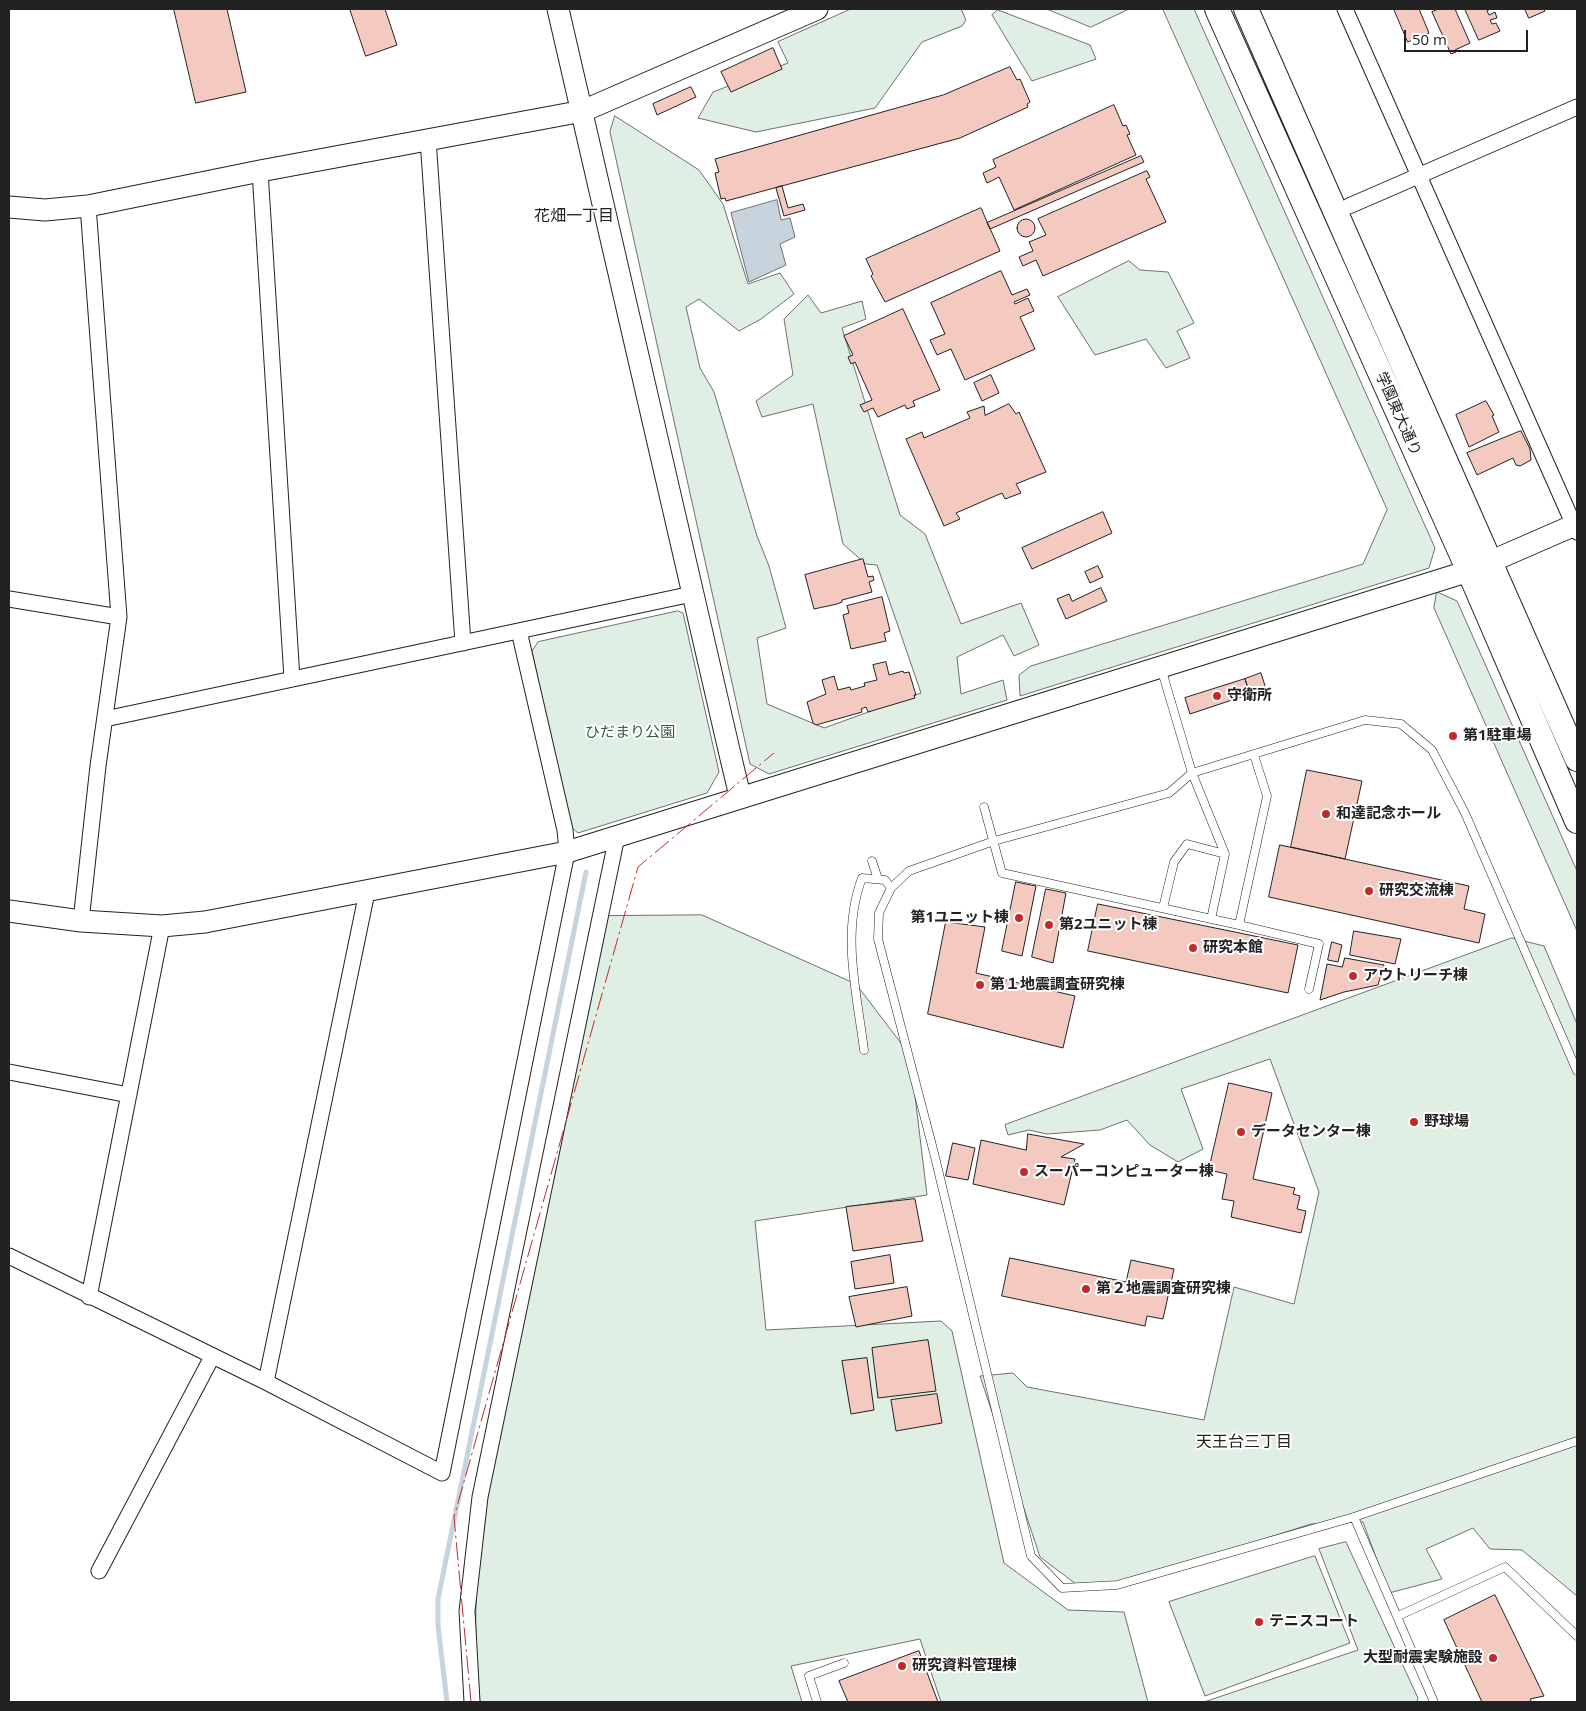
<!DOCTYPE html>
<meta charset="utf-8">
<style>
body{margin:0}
#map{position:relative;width:1586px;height:1711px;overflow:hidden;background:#fff;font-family:"Open Sans",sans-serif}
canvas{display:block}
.frame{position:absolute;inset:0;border:10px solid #222;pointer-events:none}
.scale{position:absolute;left:1404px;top:30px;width:124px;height:22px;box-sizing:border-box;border:2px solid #222;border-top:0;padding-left:6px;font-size:15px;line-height:18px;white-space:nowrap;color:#222;-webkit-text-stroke:4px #fff;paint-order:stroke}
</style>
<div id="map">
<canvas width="1586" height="1711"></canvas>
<div class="frame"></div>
<div class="scale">50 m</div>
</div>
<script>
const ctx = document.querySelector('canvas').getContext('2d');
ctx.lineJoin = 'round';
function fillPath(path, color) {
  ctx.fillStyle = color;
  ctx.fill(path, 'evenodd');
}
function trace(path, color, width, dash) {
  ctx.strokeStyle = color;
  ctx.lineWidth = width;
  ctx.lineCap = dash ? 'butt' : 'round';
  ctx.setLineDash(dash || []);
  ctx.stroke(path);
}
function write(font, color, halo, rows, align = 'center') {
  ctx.font = font + ' "Open Sans","Noto Sans JP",sans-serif';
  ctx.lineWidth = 4;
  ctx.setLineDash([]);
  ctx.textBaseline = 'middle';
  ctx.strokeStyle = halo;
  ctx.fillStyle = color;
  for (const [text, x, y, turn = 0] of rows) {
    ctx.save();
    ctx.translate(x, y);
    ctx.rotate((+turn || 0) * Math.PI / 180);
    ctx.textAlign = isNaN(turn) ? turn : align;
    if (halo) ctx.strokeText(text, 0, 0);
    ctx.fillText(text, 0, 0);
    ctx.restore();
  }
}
const green = new Path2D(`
 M851,9H961L966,20L962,26L922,42L875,108L756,132L698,118L713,92L788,63L778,42Z
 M1047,9H1129L1091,27Z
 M1163,9H1194L1435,548L1429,568L1020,696L1019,675L1031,666L1363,564L1387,510Z
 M998,10L1090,45L1096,59L1032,81L992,15Z
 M615,116L699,170L723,204L748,284L780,273L794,294L761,319L739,331L699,299L686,307L700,368L714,392L757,536L769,566L786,628L757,638L767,704L824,728L921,693L877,565L866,564L843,544L813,404L762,417L756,401L793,375L784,319L808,295L821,313L862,301L866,319L842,328L900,515L925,534L961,624L1021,603L1039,645L1014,656L1003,635L957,657L961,694L1003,680L1007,700L769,774L750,764L610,132Z
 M1129,261L1140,270L1168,272L1194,323L1177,331L1190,358L1166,368L1146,339L1095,355L1058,297Z
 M1437,592L1457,601L1577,871V931L1434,608Z
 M678,611L683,613L719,772L707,793L578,833L569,825L532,651L538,642Z
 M702,915L856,984L910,1055L927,1195L755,1221L766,1330L941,1321L952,1331L1004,1563L1068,1610L1124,1612L1148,1702H941L920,1639L791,1666L802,1702H480C473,1646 475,1575 483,1518L607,916Z
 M1512,938L1544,946L1577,1024V1596L1522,1550L1490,1549L1473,1528L1426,1549L1442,1579L1389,1593L1363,1522L1311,1524L1110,1588L1076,1584L1040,1557L980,1376L1013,1373L1027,1387L1204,1420L1234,1287L1294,1304L1319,1192L1270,1059L1181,1089L1203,1149L1178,1162L1150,1145L1127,1120L1100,1130L1047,1134L1029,1130L1008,1135L1005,1125Z
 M1346,1542L1418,1698L1417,1702H1204L1358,1650L1319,1549Z
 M1315,1556L1350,1643L1205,1696L1169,1602Z`);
fillPath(green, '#e0efe3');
trace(green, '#6f6f6f', 1);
const water = new Path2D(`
 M777,200L781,220L790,218L795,237L780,244L786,265L749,282L731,213Z`);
fillPath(water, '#c7d3dd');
trace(water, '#6f6f6f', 1);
trace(new Path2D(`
 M447,1702L438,1626V1599L586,872`), '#c7d3dd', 5);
const building = new Path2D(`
 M174,9H227L246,92L196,103Z
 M350,9H385L397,45L366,56Z
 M1394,9H1419L1429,33L1408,42Z
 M1439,9H1455L1470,43L1455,50L1456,52L1451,54L1432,12Z
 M1465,9H1490L1487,11L1489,15L1495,12L1497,18L1490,20L1492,24L1496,23L1500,31L1479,40Z
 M1525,9H1544L1545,11L1529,18Z
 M773,48L782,69L731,92L721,72Z
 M1010,67L1017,80L1020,79L1030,102L1027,104L1028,107L960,138L726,201L725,198L721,199L715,173L719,172L715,159L943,95Z
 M691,87L696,97L657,115L653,104Z
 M1114,105L1123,126L1126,125L1130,134L1127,135L1136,155L1014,210L999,177L987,183L983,173L996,167L993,160Z
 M1141,156L1144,162L990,229L987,223Z
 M1147,171L1150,177L1146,179L1166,222L1043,276L1036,260L1023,266L1019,257L1033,251L1029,242L1046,235L1038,219Z
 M782,186L788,208L803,204L805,210L784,216L776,188Z
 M981,208L1000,251L885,302L871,276L873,274L866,259Z
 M1017 228a9 9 0 1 1 18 0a9 9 0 1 1-18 0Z
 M1001,271L1012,295L1027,289L1030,295L1014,302L1015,304L1028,298L1034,311L1020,317L1035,349L965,380L951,349L937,355L930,340L945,334L931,303Z
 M903,309L940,390L913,401L915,406L907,409L905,405L878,417L873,408L864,412L860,405L872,400L855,362L851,364L848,357L853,355L844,336Z
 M991,375L999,393L982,401L974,383Z
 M1486,401L1494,415L1492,416L1499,432L1469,447L1456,415Z
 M1009,404L1016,414L1019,412L1046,472L1016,484L1021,493L1005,499L1002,493L956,513L960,519L944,526L906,439L922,432L924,438L970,418L967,412L984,406L985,415Z
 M1521,431L1530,449L1531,460L1520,466L1516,465L1513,458L1477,475L1467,453Z
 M1103,512L1112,533L1032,569L1022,548Z
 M863,559L868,577L873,576L874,580L869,582L872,592L842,600V602L837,604L814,609L805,575Z
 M1098,566L1103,577L1090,583L1085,572Z
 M1101,588L1107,601L1066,619L1057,599L1069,594L1072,601Z
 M882,597L890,631L884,633L886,641L851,649L843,615L849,613L847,606Z
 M886,662L889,675L903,671L904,673L909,672L916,695H914L915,698L868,712L866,707L861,709L862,712L816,725L813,723L807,702L826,694L822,680L834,676L838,690L850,687L851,690L865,686L864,683L877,680L873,665Z
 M1261,673L1266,689L1250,694L1245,679Z
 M1245,679L1250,694L1190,714L1185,698Z
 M1307,770L1362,781L1345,859L1291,847Z
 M1280,845L1469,886L1464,909L1485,914L1479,943L1269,897Z
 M1016,882L1036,886L1022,956L1002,951Z
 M1046,889L1066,893L1053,963L1032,957Z
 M1098,904L1298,945L1288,993L1088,951Z
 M946,922L985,927L976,973L1075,996L1063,1048L928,1014Z
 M1354,931L1401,939L1395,964L1350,955Z
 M1332,942L1342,945L1338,962L1328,960Z
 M1345,958L1384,965L1378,985L1344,992L1320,1000L1327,964L1342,967Z
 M1229,1083L1272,1093L1253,1179L1295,1188L1293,1194L1300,1196L1297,1209L1306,1211L1301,1233L1231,1217L1234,1201L1222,1199L1227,1174L1209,1170Z
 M1028,1134L1084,1144L1061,1157L1075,1159L1064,1205L973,1184L981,1140L1026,1150Z
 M953,1143L975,1148L968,1180L946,1176Z
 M915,1199L923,1241L853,1251L846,1207Z
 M890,1255L894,1283L855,1289L851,1262Z
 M1010,1258L1126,1282L1131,1260L1174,1269L1163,1319L1147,1316L1145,1326L1002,1296Z
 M907,1287L912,1316L856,1327L849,1297Z
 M928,1340L936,1391L878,1398L872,1348Z
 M867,1358L874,1410L851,1414L842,1361Z
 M937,1394L942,1423L896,1431L891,1400Z
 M1495,1595L1544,1696L1530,1699L1532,1702H1482L1444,1620Z
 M919,1651L938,1702H848L839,1681Z`);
fillPath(building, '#f3c9c0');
trace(building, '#222', 1);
const lane = new Path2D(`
 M1163,667L1164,678L1192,773L1225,854L1211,919
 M984,807L1002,873L1239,925L1267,796L1254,755
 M872,861L878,879
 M1163,908L1174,862L1187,844L1225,854
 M1239,925L1319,944L1309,989
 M864,1050C857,994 841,933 862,878L885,880L891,888
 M1577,1071L1465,813L1432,750L1401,724L1365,720L1192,773L1169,793L994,841L909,871L891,888L879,913L878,939L934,1153L1031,1556L1062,1588L1117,1585L1354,1517L1577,1441
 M1354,1517L1434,1702
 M1398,1616L1505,1567L1577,1636
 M817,1702L809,1676L844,1663`);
const street = new Path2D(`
 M1345,9L1577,532
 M428,139L463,643
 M260,171L292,679
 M1349,206L1577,107
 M9,599L119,617
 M105,719L692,594
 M81,921L98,766L119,617L88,206
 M9,1072L129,1095
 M9,1256L266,1382L442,1473L567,852L565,830L519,631
 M89,1297L162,926
 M266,1382L367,892
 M99,1571L212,1357
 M472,1702L467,1611L480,1497L617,836`);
const secondary = new Path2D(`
 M558,9C618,271 677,534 740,796
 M9,207L45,210L88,206L260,171L583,111L817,9
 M9,911L81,921L162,926L205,922L567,852L1469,571L1577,524`);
const primary = new Path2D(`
 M1217,9L1469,571L1577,821
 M1246,9L1577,759`);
trace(lane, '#222', 9);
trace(street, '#222', 17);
trace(secondary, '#222', 23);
trace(primary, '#222', 26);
trace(lane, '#fff', 8);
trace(street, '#fff', 15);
trace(secondary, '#fff', 21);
trace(primary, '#fff', 24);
trace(new Path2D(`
 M471,1702L454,1517L638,867L774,753`), '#c62828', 1, [18, 4, 2.5, 4]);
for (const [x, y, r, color] of [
 [1217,696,5,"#c62828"],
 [1453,736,5,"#c62828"],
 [1326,814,5,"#c62828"],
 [1369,891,5,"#c62828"],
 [1019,918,5,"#c62828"],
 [1049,925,5,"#c62828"],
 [1193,948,5,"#c62828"],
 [1353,976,5,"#c62828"],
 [980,985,5,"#c62828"],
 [1414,1122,5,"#c62828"],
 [1241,1132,5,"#c62828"],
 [1024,1172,5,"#c62828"],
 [1086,1289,5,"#c62828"],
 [1259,1622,5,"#c62828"],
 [1493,1658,5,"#c62828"],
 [902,1666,5,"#c62828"]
]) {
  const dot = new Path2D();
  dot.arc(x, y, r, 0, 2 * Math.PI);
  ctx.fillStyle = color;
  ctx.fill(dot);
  trace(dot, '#fff', 2);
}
write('15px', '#222', '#fff', [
 ["学園東大通り",1398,414,66]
]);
write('bold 15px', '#222', '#fff', [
 ["守衛所",1227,696],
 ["第1駐車場",1463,736],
 ["和達記念ホール",1336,814],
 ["研究交流棟",1379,891],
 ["第1ユニット棟",1009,918,"right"],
 ["第2ユニット棟",1059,925],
 ["研究本館",1203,948],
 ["アウトリーチ棟",1363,976],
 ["第１地震調査研究棟",990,985],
 ["野球場",1424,1122],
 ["データセンター棟",1251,1132],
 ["スーパーコンピューター棟",1034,1172],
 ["第２地震調査研究棟",1096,1289],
 ["テニスコート",1269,1622],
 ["大型耐震実験施設",1483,1658,"right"],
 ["研究資料管理棟",912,1666]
], 'left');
write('15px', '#2f5e38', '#fff', [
 ["ひだまり公園",630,733]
]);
write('16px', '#222', '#fff', [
 ["花畑一丁目",574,216],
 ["天王台三丁目",1244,1442]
]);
</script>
